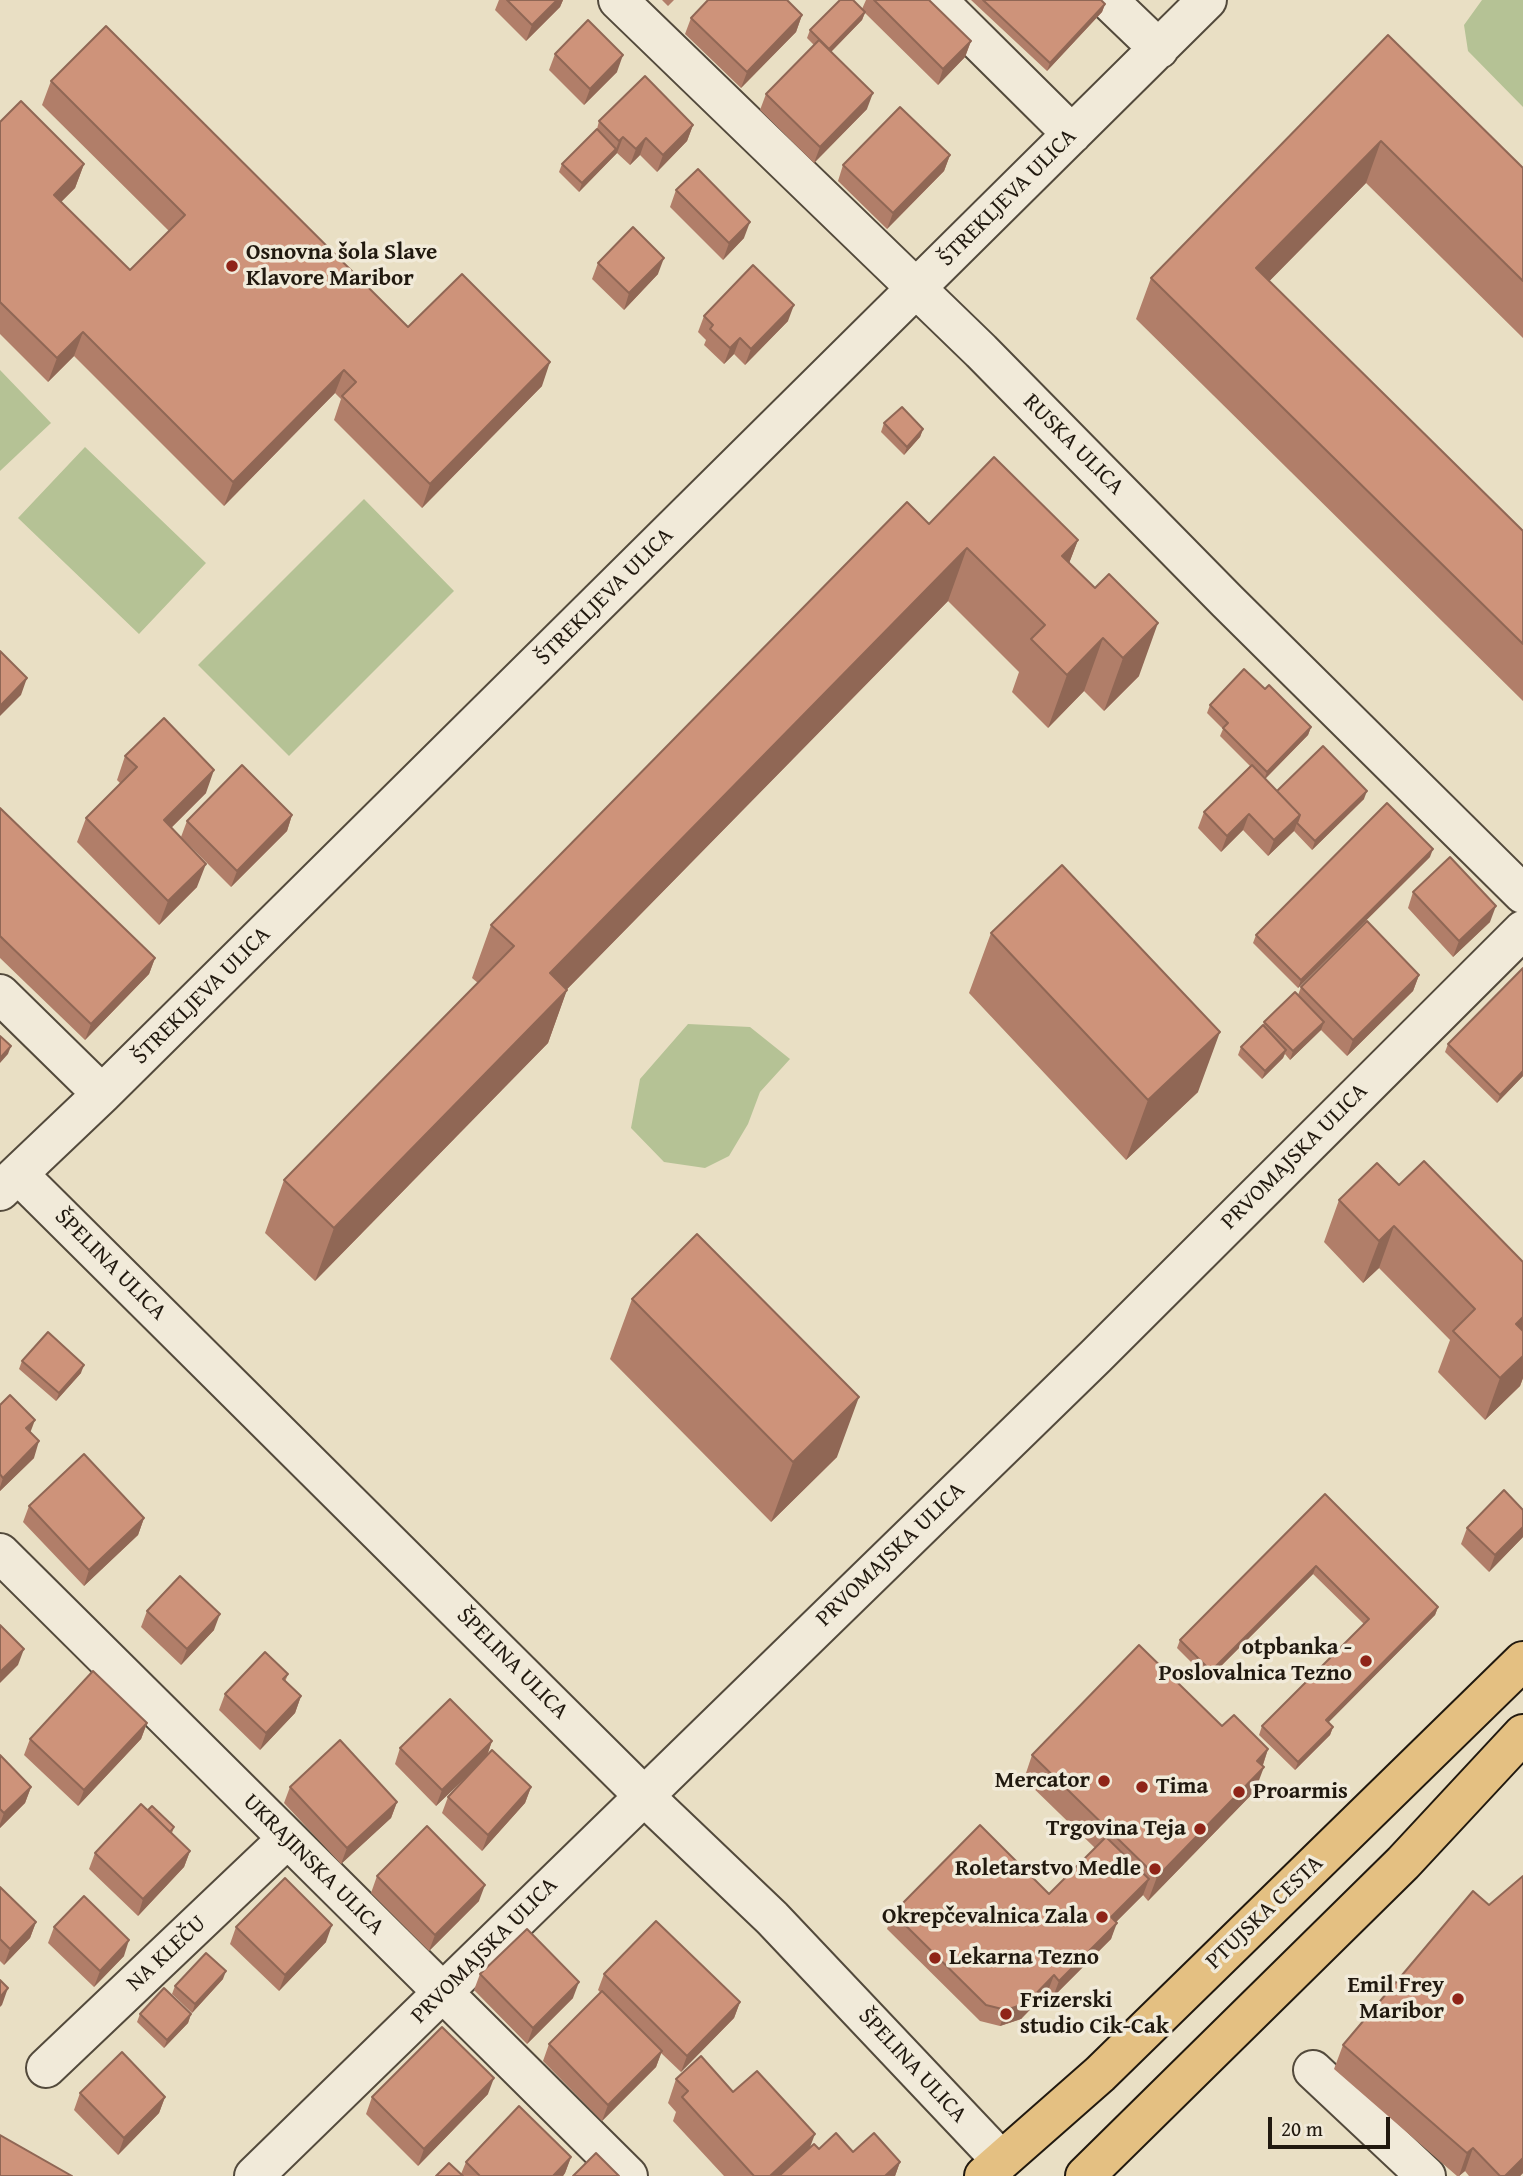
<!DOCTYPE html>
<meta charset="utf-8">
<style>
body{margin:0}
#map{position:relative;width:1523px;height:2176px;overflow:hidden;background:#e9dfc4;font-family:"Gentium Book Plus",serif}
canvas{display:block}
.scale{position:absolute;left:1268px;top:2117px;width:122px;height:32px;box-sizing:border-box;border:4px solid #21190f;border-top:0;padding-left:9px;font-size:21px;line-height:24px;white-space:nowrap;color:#21190f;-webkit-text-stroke:5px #f1ead9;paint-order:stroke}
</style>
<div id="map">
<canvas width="1523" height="2176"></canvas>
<div class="scale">20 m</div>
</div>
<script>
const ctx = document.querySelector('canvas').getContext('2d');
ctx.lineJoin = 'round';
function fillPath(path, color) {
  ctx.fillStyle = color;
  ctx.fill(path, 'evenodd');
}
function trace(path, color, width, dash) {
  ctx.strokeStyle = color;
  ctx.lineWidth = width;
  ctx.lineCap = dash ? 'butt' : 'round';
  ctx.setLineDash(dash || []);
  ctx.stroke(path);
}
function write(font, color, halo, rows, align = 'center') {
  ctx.font = font + ' "Gentium Book Plus",serif';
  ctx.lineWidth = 7;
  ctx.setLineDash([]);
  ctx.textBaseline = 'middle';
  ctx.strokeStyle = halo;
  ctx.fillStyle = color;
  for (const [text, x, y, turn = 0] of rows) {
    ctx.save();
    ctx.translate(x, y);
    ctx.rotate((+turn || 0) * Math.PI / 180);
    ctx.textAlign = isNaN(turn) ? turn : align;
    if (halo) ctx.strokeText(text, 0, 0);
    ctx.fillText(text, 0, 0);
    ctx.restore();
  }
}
fillPath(new Path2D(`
 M1482,0H1523V107L1468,51L1464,25Z
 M0,370L51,423L0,471Z
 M85,447L206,563L139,634L18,518Z
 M364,499L454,591L289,756L198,665Z
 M688,1024L750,1027L790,1059L760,1092L748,1124L729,1156L705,1168L664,1162L631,1128L640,1079Z`), '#b5c295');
const minor = new Path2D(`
 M618,0L981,351L1227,601L1523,894
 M937,0L1072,134
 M1108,0L1159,49
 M0,994L102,1094
 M18,1174L644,1796L772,1918L1001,2160
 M0,1191L102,1094L1207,0
 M0,1553L628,2176
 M46,2068L287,1839
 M1313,2070L1426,2176
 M254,2176L1096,1356L1523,930`);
const major = new Path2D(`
 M984,2176L1100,2074L1523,1661
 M1085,2176L1403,1863L1523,1734`);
trace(minor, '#534a3c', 42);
trace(major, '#21190f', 42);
trace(minor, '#f1ead9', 38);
trace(major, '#e4c082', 38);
fillPath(new Path2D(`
 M499,0H563L560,7L526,41L495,10Z
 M662,0H674L668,6Z
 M866,0H929L971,41L965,57L938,85L865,13L862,20L831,52L867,109L814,163L760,110L766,94L814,45L807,38L810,30L862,9Z
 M971,0H1101L1105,4L1102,12L1047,71Z
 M802,15L796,32L741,88L685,34L691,18Z
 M1388,35L1523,168V338L1366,183L1269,281L1523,531V701L1136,319L1151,278Z
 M555,54L617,72L584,105L549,70Z
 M51,81L408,327L542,386L422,508L334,420L341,399L335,393L224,506L74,356L48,382L0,334V122L84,164L75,188L61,202L130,270L169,231L42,105Z
 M599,121L693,125L687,141L657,172L640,155L630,165L617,153L579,192L559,172L562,164L597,129Z
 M950,155L944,171L887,229L838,181L843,165Z
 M676,190L744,238L723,260L670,207Z
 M598,263L658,274L624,310L592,279Z
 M704,316L788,321L745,365L734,354L724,364L704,345L706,340L698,332Z
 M884,423L923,429L920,437L904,455L881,432Z
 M929,524L1078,540L1069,563L1139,676L1104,711L1084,691L1048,728L1012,692L1019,672L948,601L567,989L548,1043L315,1281L265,1233L284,1180L478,983L472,978L491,925Z
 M1265,689L1311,727L1308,735L1265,779L1277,791L1364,799L1312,850L1294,831L1268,856L1243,830L1221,852L1198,828L1204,812L1250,766L1220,736L1223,729L1207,713L1210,705Z
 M125,756L206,793L171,828L197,887L159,925L77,842L86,818L121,784L117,780Z
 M0,808L155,958L149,974L85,1040L0,958Z
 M292,815L287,831L231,887L181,837L187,821Z
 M1430,857L1298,988L1253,943L1256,935Z
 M1413,892L1490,922L1453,957L1408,908Z
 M991,933L1198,1092L1126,1160L969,993Z
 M1523,968V1076L1497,1103L1445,1052L1448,1044Z
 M1419,975L1413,991L1347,1056L1321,1030L1290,1060L1285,1054L1283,1058L1262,1079L1238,1055L1241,1047L1263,1026L1264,1022L1298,995L1301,987Z
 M1399,1185L1523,1262V1378L1520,1386L1485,1420L1438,1372L1450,1340L1379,1268L1363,1283L1324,1242L1339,1200Z
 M632,1299L837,1457L771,1522L610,1359Z
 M22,1361L81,1373L56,1401L19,1369Z
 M0,1405L34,1458L0,1491Z
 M1325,1494L1438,1607L1435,1615L1328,1722L1333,1727L1330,1735L1295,1770L1259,1735L1262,1726L1364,1624L1313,1574L1208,1679L1177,1648L1180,1640Z
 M29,1506L144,1518L138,1535L84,1586L23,1522Z
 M1523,1510V1537L1489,1572L1461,1544L1467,1528Z
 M147,1611L214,1630L181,1665L141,1627Z
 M288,1674L285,1682L301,1696L295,1713L260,1750L219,1710L225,1694Z
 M147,1723L141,1739L78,1806L24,1755L30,1739Z
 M1222,1726L1268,1749L1255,1791L1148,1901L1143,1895L1116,1922L1111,1939L1053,1997L1048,1991L1021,2019L1000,2026L980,2021L887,1929L893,1913L1049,1894L1095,1848L1024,1779L1032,1755Z
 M492,1741L487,1756L531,1787L525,1803L482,1851L442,1813L448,1797L472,1771L436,1806L395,1764L400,1748Z
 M0,1755L31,1787L25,1803L0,1828Z
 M290,1787L397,1802L391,1818L341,1864L284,1803Z
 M148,1810L174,1827L172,1833L190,1851L184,1867L138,1916L89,1869L95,1853Z
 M377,1876L479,1901L429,1951L371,1893Z
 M1523,1876V2173L1520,2176H1469L1465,2171L1459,2176H1457L1334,2069L1343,2045L1489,1905Z
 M0,1887L36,1922L30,1938L4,1965L0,1961Z
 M54,1927L124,1956L94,1987L48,1943Z
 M236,1927L326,1942L279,1991L230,1944Z
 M480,1974L573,1998L527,2044L474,1990Z
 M604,1974L740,2002L734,2018L681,2072L661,2053L656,2067L602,2121L543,2061L549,2044L601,1993L598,1990Z
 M223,1979L192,2013L172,1994L175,1986Z
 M140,2014H191L188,2023L164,2048L137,2022Z
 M676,2079L733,2092L810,2148L853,2152L900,2162L895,2176H724L673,2121L676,2112L668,2103Z
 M80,2093L165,2097L159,2113L118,2155L74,2110Z
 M488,2094L418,2166L366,2114L372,2097Z
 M571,2157L565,2173L563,2176H436L461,2174L466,2162Z`), '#b17e69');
fillPath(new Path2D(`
 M557,0H563L560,7L526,41L532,25Z
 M1105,4L1102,12L1047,71L1050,63Z
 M865,12L862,20L826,57L829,49Z
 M802,15L796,32L741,88L747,72Z
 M971,41L965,57L938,85L943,69Z
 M623,55L617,72L584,105L590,89Z
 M873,93L867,109L814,163L820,147Z
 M693,125L687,141L657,172L663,155Z
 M623,137L617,153L579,192L582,183L616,149L619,141Z
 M646,138L640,155L630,165L636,149Z
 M1381,141L1366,183L1241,310L1256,268Z
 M950,155L944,171L887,229L893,213Z
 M84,164L75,188L45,218L54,195Z
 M750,222L744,238L723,260L729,243Z
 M664,258L658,274L624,310L629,293Z
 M794,305L788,321L745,365L751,349Z
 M83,332L74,356L48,382L57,358Z
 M740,338L734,354L724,364L730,348Z
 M550,362L542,386L422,508L430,484Z
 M344,370L335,393L224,506L233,482Z
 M923,429L920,437L904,455L907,447Z
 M1078,540L1058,592L1062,556Z
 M967,548L948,601L531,1026L550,973Z
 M1158,623L1139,676L1104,711L1123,658Z
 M1103,638L1084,691L1048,728L1067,675Z
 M27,678L21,695L0,716V706Z
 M1311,727L1308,735L1264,780L1267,772Z
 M214,770L206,793L155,844L164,820Z
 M1367,791L1364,799L1312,850L1315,841Z
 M1249,814L1243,830L1221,852L1227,836Z
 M292,815L287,831L231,887L237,871Z
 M1300,815L1294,831L1268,856L1274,840Z
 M1433,849L1430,857L1298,988L1301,980Z
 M206,864L197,887L159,925L168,901Z
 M1496,906L1490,922L1453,957L1459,941Z
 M155,958L149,974L85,1040L91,1024Z
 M1419,975L1413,991L1347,1056L1353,1040Z
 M567,990L548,1043L315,1281L334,1228Z
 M1324,1022L1321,1030L1290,1060L1293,1051Z
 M1220,1032L1198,1092L1126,1160L1148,1100Z
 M11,1046L8,1054L0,1063V1058Z
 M1286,1050L1283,1058L1262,1079L1265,1071Z
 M1523,1071V1076L1497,1103L1500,1095Z
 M1394,1226L1379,1268L1363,1283L1379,1241Z
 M1523,1317V1343L1516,1324Z
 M1523,1356V1378L1520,1386L1485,1420L1500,1378Z
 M84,1365L81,1373L56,1401L59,1393Z
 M859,1397L837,1457L771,1522L793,1462Z
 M35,1420L29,1436L26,1428Z
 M39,1441L34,1458L0,1491V1487L3,1478Z
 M144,1518L138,1535L84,1586L89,1570Z
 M1523,1527V1537L1489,1572L1495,1555Z
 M1316,1566L1313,1574L1208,1679L1211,1671Z
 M1438,1607L1435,1615L1323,1728L1326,1720Z
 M220,1614L214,1630L181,1665L187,1649Z
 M24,1649L18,1665L0,1683V1672Z
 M301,1696L295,1713L260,1750L266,1733Z
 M147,1723L141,1739L78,1806L84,1790Z
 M1333,1727L1330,1735L1295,1770L1298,1762Z
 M492,1741L486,1758L436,1806L442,1790Z
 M1268,1749L1261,1770L1264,1767L1255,1791L1148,1901L1157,1877Z
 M31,1787L25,1803L0,1828V1824L4,1813Z
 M531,1787L525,1803L482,1851L488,1835Z
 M397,1802L391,1818L341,1864L347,1848Z
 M190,1851L184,1867L138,1916L143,1899Z
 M1149,1879L1143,1895L1105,1933L1111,1917Z
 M485,1885L479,1901L429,1951L435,1935Z
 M36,1922L30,1938L4,1965L10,1949Z
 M1117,1923L1111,1939L1053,1997L1059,1981Z
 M332,1925L326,1942L279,1991L285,1975Z
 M129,1940L124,1956L94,1987L100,1971Z
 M226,1971L223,1979L192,2013L195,2004Z
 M1054,1975L1048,1991L1021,2019L1000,2026L1006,2010Z
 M579,1982L573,1998L527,2044L533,2028Z
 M8,1988L2,2005L0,2007V1997Z
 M740,2002L734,2018L681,2072L687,2056Z
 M191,2014L188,2023L164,2048L167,2040Z
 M662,2051L656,2067L602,2121L608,2105Z
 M494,2078L488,2094L418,2166L424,2149Z
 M165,2097L159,2113L118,2155L124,2138Z
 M815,2134L806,2158L787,2176H770Z
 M1473,2148L1465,2171L1459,2176L1467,2153Z
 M571,2157L565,2173L563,2176H553Z
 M1523,2158V2173L1520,2176H1505Z
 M900,2162L895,2176H885Z`), '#906755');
const building = new Path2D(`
 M507,0H557L532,25Z
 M708,0H787L802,15L747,72L691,18Z
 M840,0H853L865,12L829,49L810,30Z
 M874,0H929L971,41L943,69Z
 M983,0H1101L1105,4L1050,63Z
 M588,20L623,55L590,89L555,54Z
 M106,26L408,327L462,274L550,362L430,484L342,396L356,382L344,370L233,482L83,332L57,358L0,302V122L21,101L84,164L54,195L130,270L185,215L51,81Z
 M1388,35L1523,168V281L1381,141L1256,268L1523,531V644L1151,278Z
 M819,40L873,93L820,147L766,94Z
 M645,76L693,125L663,155L646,138L636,149L623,137L619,141L599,121Z
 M900,107L950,155L893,213L843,165Z
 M597,129L616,149L582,183L562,164Z
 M698,169L750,222L729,243L676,190Z
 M633,227L664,258L629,293L598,263Z
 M753,265L794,305L751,349L740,338L730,348L710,329L713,325L704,316Z
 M902,407L923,429L907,447L884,423Z
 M994,457L1078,540L1062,556L1095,588L1109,574L1158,623L1123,658L1103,638L1067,675L1031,639L1045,625L967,548L550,973L567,990L334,1228L284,1180L514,946L491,925L907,502L929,524Z
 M0,651L27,678L0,706Z
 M1244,669L1265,689L1269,685L1311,727L1267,772L1223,728L1228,723L1210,705Z
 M164,718L214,770L164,820L206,864L168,901L86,818L137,767L125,756Z
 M1323,746L1367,791L1315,841L1297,823L1300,815L1277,791Z
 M242,765L292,815L237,871L187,821Z
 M1252,765L1300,815L1274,840L1249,814L1227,836L1204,812Z
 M1387,803L1433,849L1301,980L1256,935Z
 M0,808L155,958L91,1024L0,936Z
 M1450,857L1496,906L1459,941L1413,892Z
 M1062,865L1220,1032L1148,1100L991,933Z
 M1367,921L1419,975L1353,1040L1301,987Z
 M1523,968V1071L1500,1095L1448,1044Z
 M1295,992L1324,1022L1293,1051L1264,1022Z
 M1263,1025L1286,1050L1265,1071L1241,1047Z
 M0,1036L11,1046L0,1058Z
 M1424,1161L1523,1262V1317L1516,1324L1523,1331V1356L1500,1378L1453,1331L1475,1309L1394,1226L1379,1241L1339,1200L1377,1163L1399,1185Z
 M697,1234L859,1397L793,1462L632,1299Z
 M48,1332L84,1365L59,1393L22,1361Z
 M10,1395L35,1420L26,1428L39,1441L3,1478L0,1474V1405Z
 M84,1454L144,1518L89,1570L29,1506Z
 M1504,1490L1523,1510V1527L1495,1555L1467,1528Z
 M1325,1494L1438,1607L1326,1720L1333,1727L1298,1762L1262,1726L1369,1619L1316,1566L1211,1671L1180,1640Z
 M180,1576L220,1614L187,1649L147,1611Z
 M0,1625L24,1649L0,1672Z
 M1139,1645L1222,1726L1234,1715L1268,1749L1257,1761L1264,1767L1157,1877L1032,1755Z
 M265,1652L288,1674L283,1679L301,1696L266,1733L225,1694Z
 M93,1671L147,1723L84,1790L30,1739Z
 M450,1699L492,1741L442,1790L400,1748Z
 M340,1740L397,1802L347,1848L290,1787Z
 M492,1750L531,1787L488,1835L448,1797Z
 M0,1755L31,1787L4,1813L0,1809Z
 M141,1804L190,1851L143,1899L95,1853Z
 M152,1806L174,1827L170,1832L148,1810Z
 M980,1825L1049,1894L1106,1837L1149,1879L1111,1917L1117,1923L1059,1981L1054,1975L1027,2003L1006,2010L986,2005L893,1913Z
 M427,1826L485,1885L435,1935L377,1876Z
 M1523,1876V2158L1505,2176H1500L1473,2148L1467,2153L1343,2045L1473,1891L1489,1905Z
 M285,1878L332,1925L285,1975L236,1927Z
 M0,1887L36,1922L10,1949L0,1939Z
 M84,1896L129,1940L100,1971L54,1927Z
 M656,1921L740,2002L687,2056L604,1974Z
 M527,1929L579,1982L533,2028L480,1974Z
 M206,1953L226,1971L195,2004L175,1986Z
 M0,1980L8,1988L0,1997Z
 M164,1988L191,2014L167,2040L140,2014Z
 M602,1991L662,2051L608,2105L549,2044Z
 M442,2027L494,2078L424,2149L372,2097Z
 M122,2052L165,2097L124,2138L80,2093Z
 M701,2056L733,2092L757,2071L815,2134L770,2176H754L682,2097L688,2091L676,2079Z
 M519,2106L571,2157L553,2176H480L466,2162Z
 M836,2133L853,2152L874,2133L900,2162L885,2176H779L814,2144L819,2149Z
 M0,2135L72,2176H0Z
 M596,2153L619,2176H573Z
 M449,2163L463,2176H436Z`);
fillPath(building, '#ce937a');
trace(building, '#906755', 2);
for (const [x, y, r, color] of [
 [232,266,7,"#8f2418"],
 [1366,1661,7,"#8f2418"],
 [1104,1781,7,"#8f2418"],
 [1142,1787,7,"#8f2418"],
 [1239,1792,7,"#8f2418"],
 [1200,1829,7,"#8f2418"],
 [1155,1869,7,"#8f2418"],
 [1102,1917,7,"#8f2418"],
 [935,1958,7,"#8f2418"],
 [1458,1999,7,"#8f2418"],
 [1006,2014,7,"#8f2418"]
]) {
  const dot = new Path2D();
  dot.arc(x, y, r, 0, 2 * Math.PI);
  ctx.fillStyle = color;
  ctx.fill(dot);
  trace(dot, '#f1ead9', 2.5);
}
write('23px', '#21190f', '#f1ead9', [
 ["ŠTREKLJEVA ULICA",1008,198,-45],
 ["RUSKA ULICA",1073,445,45],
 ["ŠTREKLJEVA ULICA",605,597,-45],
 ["ŠTREKLJEVA ULICA",202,996,-45],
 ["PRVOMAJSKA ULICA",1295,1157,-45],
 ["ŠPELINA ULICA",110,1265,45],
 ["PRVOMAJSKA ULICA",891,1555,-44],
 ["ŠPELINA ULICA",512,1664,45],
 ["UKRAJINSKA ULICA",313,1865,45],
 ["PTUJSKA CESTA",1265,1913,-44],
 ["PRVOMAJSKA ULICA",485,1951,-45],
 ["NA KLEČU",167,1954,-43],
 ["ŠPELINA ULICA",912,2066,47]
]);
write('bold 23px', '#21190f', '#f1ead9', [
 ["Osnovna šola Slave",246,253,"left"],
 ["Klavore Maribor",246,279,"left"],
 ["otpbanka -",1352,1648],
 ["Poslovalnica Tezno",1352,1674],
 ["Mercator",1090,1781],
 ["Tima",1156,1787,"left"],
 ["Proarmis",1253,1792,"left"],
 ["Trgovina Teja",1186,1829],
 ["Roletarstvo Medle",1141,1869],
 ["Okrepčevalnica Zala",1088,1917],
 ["Lekarna Tezno",949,1958,"left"],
 ["Emil Frey",1444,1986],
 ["Maribor",1444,2012],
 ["Frizerski",1020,2001,"left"],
 ["studio Cik-Cak",1020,2027,"left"]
], 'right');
</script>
